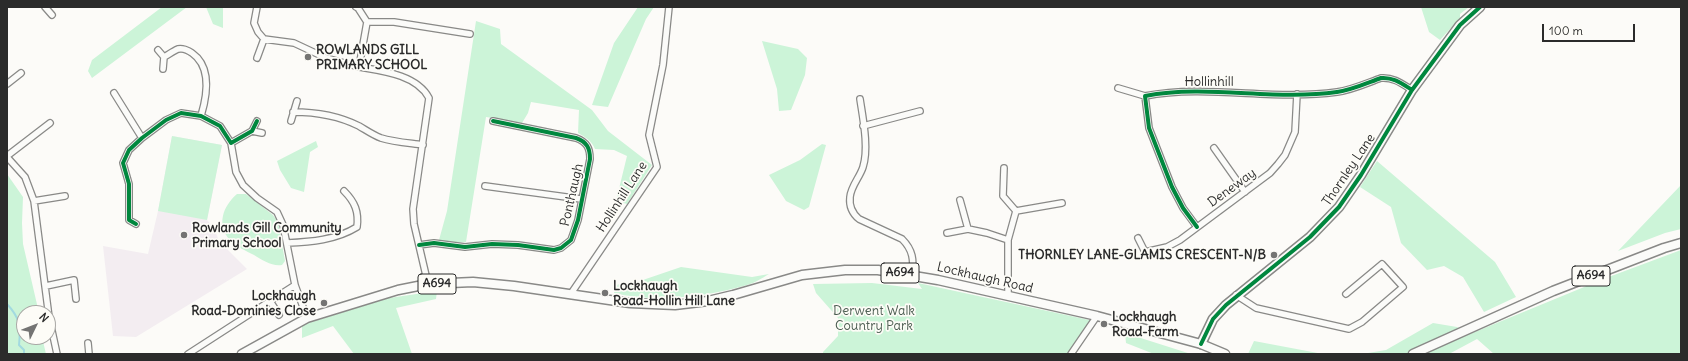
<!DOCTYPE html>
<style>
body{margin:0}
#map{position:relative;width:1688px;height:361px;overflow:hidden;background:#fcfbf8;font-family:Delius,sans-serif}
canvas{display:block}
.frame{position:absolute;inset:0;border:8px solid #2b2b2b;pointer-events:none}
.north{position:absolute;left:16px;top:305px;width:40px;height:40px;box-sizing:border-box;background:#fdfcf7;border:1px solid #a9a8a5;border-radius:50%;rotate:47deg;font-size:11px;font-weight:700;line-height:16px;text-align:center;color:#2b2b2b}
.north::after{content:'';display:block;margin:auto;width:14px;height:18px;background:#747473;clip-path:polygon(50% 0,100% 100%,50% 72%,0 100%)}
.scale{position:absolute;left:1542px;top:24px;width:93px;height:18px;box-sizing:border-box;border:2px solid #2b2b2b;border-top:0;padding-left:5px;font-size:12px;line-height:14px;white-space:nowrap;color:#2b2b2b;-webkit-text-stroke:3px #fdfcf7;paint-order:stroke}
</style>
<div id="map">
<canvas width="1688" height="361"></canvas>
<div class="frame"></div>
<div class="north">N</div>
<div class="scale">100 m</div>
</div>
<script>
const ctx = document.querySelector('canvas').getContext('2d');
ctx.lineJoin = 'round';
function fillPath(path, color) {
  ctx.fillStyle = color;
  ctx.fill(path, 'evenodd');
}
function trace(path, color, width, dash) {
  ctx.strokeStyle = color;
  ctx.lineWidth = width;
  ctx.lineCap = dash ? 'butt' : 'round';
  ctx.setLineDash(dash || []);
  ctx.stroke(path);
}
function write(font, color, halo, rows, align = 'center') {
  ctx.font = font + ' Delius,sans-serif';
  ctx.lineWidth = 3.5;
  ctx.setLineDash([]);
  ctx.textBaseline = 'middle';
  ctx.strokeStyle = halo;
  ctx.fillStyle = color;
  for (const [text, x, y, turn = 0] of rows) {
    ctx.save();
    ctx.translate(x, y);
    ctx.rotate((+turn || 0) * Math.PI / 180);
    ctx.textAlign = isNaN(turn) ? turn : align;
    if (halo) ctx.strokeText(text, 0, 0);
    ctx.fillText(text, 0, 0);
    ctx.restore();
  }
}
fillPath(new Path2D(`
 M172,136L222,145L207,220L214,228L219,241L247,269L136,337L113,336L103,246L148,254L158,211Z`), '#f3edf1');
fillPath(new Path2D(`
 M162,7H187L92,78L88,71L92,60Z
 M206,7H223V28L213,24Z
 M638,7H654L646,19L608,107L592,105L614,43Z
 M1421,7H1469L1460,14V18L1440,40L1429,32Z
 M476,21L500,29L501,44L592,110L608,131L652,165L627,204L616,201L627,156L614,150L595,149C592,141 585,137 578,133L579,110L531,102L528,113L522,123L486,117L466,242L452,243L439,240L447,211Z
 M762,41L798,49L807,58L805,75L791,110L779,111L777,89Z
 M172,136L222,145L207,220L158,211Z
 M316,141L318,147L310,152L304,192L291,188L280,170L277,161Z
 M822,144L826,145L809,207L804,210L786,201L769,175L800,160Z
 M1377,161L1495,262L1516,297L1484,312L1463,277L1444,266L1427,270L1401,243L1391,207L1360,187Z
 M7,174L23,197L22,223L23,244L39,313H24V337H42L46,354H7Z
 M1681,185V229L1665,233L1618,251Z
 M237,194H246L273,215L278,222L285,261L282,265C273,267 262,260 254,255C246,251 237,247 230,240C216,225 223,206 237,194Z
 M1681,250V354H1494L1477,339L1449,354H1362L1386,350L1433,323L1457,327L1470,334L1606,278Z
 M681,267L752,277L769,274C762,278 755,283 747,285C707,297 654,303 614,293L615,285L637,282Z
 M872,283L922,289L918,283L1094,321L1071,354H823V352L838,336V318L816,293L813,284Z
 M437,291L436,299L396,308L412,354H354L333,326L302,338V325L389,298Z
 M1125,333L1191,354H1154L1126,343Z
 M1254,341L1323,354H1248Z`), '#ccf4d8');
trace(new Path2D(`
 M7,304C20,318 21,326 19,345L24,350V354`), '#a2dae0', 2);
const street = new Path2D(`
 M45,7L52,15
 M257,7L254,23L258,32L264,39L294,43L326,58L359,67
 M356,7L358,8L367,22L359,67C383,71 417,75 429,98L413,209L414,224L428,284
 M367,22H394L470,34
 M158,50L164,57
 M257,58L264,39
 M163,69L164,57C168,55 173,51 178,49C182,48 188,50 192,53C212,67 207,96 201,116
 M7,84L21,73
 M1118,88L1145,96
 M114,93L142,138
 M860,99C863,119 869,148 863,167C860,177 851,186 850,197C849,206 853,214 859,219L902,239C913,250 914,260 912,275
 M293,112C316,112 339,116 359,126C366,130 373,135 381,138C394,142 409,143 423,145
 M291,121L297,101
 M863,126L920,111
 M252,131L262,133
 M231,143L236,172L243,185L257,198L277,212L283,225L295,285L307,318
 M1214,148L1245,192
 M7,156L50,123
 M7,157L25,177L34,201L49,317L57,354
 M1004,168L1003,196L1016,211
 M485,186L581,199
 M960,200L968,229L987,233L1008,240V296
 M34,201L65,196
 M136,224L129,220V184L123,163L129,150L142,138L166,120L181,113L201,116L220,126L231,143L252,131L257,121
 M1197,227L1183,208L1172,187L1149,128L1145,96C1208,84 1273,101 1337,92C1352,90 1367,83 1381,78C1393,77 1401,83 1412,90
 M947,233L968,229
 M1138,238L1145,252L1167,247L1180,240L1270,173L1278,164L1285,155L1295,132L1297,94
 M1008,240L1016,211L1062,203
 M287,243C311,242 336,240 357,227C359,212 355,202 344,191
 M419,245L434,243L465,247L492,244L518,245L554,250L561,248L571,240L578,220L590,159C590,148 587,142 576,138L493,121
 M46,286L74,280L76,299
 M570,295L657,167L649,135L663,65L669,7
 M1236,295L1256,308L1349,329L1362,322L1403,287L1382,264L1346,294
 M270,301L295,285
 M88,343L89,354
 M188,354L270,301L279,315
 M1071,354L1097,316`);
const secondary = new Path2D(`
 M1201,344L1213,319L1226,305L1310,237L1339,207L1361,175L1412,90L1460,25L1480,7`);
const primary = new Path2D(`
 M242,354L307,318L398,290L428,284L473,282L514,286L630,303L675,305L708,301L733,295L802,275L845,270H878L938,280L1097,316L1201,344L1225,354
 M1413,354L1553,291L1664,248L1681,243`);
trace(street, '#898987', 8);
trace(secondary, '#898987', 11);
trace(primary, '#898987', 11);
trace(street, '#fbfbf9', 5.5);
trace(secondary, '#fbfbf9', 8);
trace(primary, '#fbfbf9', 8);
trace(new Path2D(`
 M136,224L129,220V184L123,163L129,150L142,138L166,120L181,113L201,116L220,126L231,143L252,131L257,121
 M1197,227L1183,208L1172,187L1149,128L1145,96C1208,84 1273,101 1337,92C1352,90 1367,83 1381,78C1393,77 1401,83 1412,90
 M419,245L434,243L465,247L492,244L518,245L554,250L561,248L571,240L578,220L590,159C590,148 587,142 576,138L493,121
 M1201,344L1213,319L1226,305L1310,237L1339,207L1361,175L1412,90L1460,25L1480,7`), '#00873e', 4);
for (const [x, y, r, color] of [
 [308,57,4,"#747473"],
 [184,235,4,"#747473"],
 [1274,255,4,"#747473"],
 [605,293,4,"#747473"],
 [324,303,4,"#747473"],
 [1104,324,4,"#747473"]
]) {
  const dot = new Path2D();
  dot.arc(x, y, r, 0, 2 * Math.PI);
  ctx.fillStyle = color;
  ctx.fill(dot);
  trace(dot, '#fdfcf7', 1.5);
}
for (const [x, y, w] of [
 [900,273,38],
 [1591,276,38],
 [437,284,38]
]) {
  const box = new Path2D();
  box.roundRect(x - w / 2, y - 10, w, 20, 3);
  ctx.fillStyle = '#fdfcf7';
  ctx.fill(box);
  trace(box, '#2b2b2b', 1);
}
write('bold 12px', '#2b2b2b', null, [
 ["A694",900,273],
 ["A694",1591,276],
 ["A694",437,284]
]);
write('bold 13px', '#2b2b2b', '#fdfcf7', [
 ["ROWLANDS GILL",316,50],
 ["PRIMARY SCHOOL",316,65],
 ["Rowlands Gill Community",192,228],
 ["Primary School",192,243],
 ["THORNLEY LANE-GLAMIS CRESCENT-N/B",1266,255,"right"],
 ["Lockhaugh",613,286],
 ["Road-Hollin Hill Lane",613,301],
 ["Lockhaugh",316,296,"right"],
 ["Road-Dominies Close",316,311,"right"],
 ["Lockhaugh",1112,317],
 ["Road-Farm",1112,332]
], 'left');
write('13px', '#2b2b2b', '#fdfcf7', [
 ["Hollinhill",1209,82],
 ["Thornley Lane",1349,170,-56],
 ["Deneway",1232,188,-36],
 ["Ponthaugh",572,195,-77],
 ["Hollinhill Lane",622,197,-57],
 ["Lockhaugh Road",985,278,13]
]);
write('13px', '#4a5c50', '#fdfcf7', [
 ["Derwent Walk",874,311],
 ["Country Park",874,326]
]);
</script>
